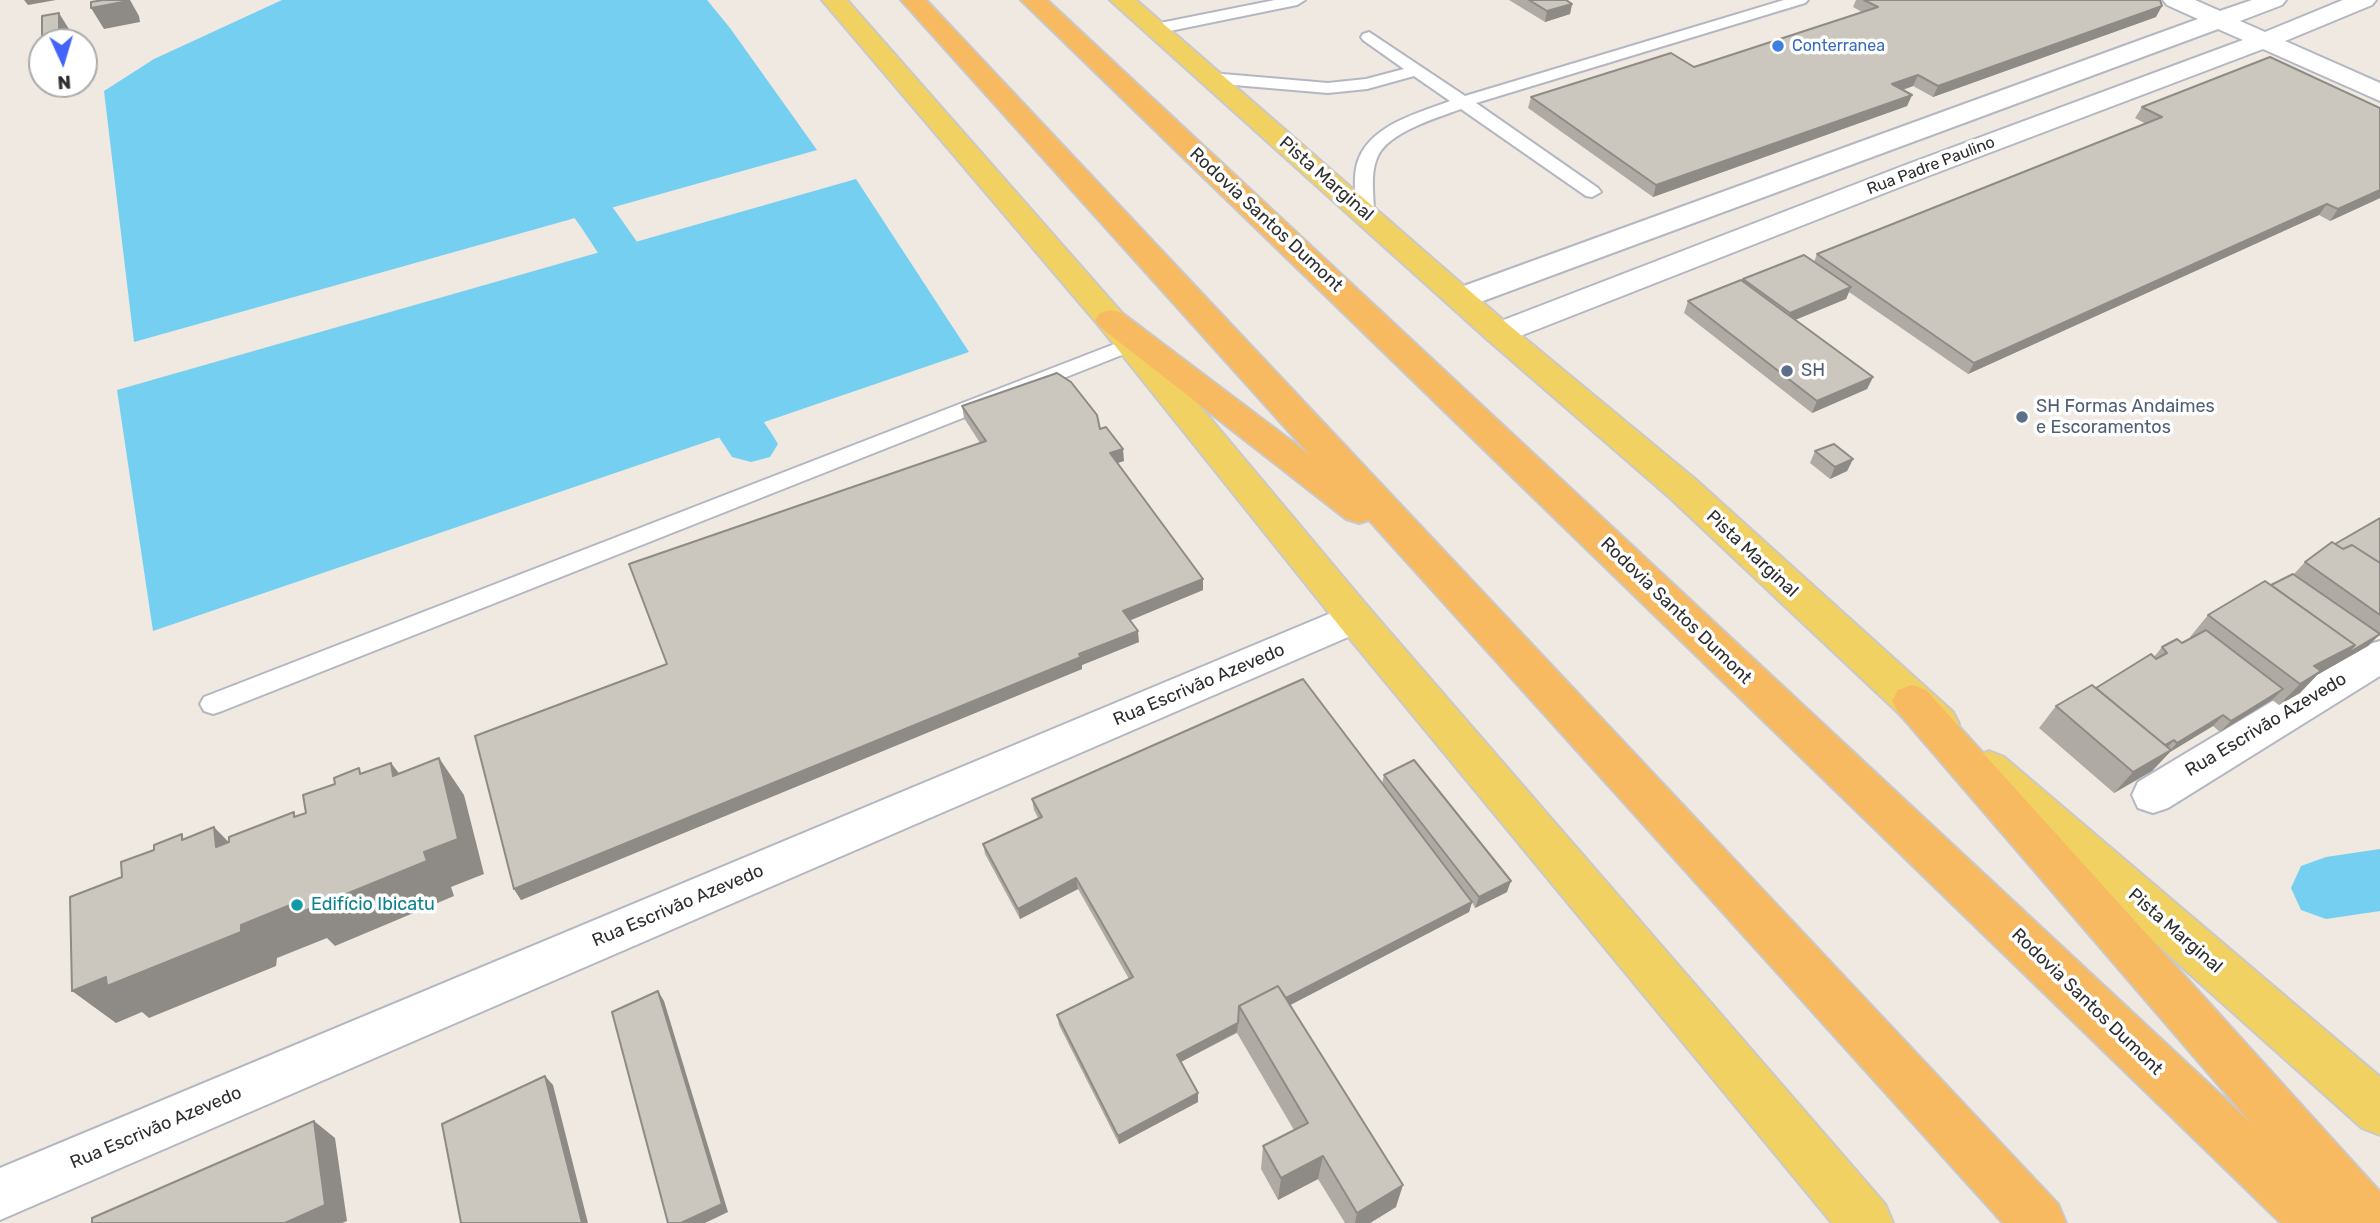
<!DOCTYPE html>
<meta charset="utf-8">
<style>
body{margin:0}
#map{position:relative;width:2380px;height:1223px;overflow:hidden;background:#efe9e1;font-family:Rubik,sans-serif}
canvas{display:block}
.north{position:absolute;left:28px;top:28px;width:70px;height:70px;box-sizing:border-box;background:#fff;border:2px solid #ababab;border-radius:50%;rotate:176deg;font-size:19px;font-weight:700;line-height:28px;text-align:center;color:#2e2e2e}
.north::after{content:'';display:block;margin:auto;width:24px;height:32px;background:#4264fb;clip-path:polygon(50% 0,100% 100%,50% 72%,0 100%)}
</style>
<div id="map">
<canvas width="2380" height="1223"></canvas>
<div class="north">N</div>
</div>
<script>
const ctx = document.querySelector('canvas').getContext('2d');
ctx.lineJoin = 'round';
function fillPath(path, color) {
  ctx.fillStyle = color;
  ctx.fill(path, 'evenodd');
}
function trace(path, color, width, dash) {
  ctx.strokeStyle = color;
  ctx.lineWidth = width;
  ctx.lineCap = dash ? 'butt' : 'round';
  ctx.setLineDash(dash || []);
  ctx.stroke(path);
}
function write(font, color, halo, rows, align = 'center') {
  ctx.font = font + ' Rubik,sans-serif';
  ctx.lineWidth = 7;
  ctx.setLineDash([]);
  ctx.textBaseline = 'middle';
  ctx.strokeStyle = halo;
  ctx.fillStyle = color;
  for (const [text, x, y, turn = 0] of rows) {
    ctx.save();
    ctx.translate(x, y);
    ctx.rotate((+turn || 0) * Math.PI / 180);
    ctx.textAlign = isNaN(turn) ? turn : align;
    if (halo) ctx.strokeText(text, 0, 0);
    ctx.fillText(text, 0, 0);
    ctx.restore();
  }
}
fillPath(new Path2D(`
 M282,0H707L730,28L817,150L134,342L104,91L154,59Z
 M856,179L969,352L153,631L117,390Z`), '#75cff0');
fillPath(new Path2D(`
 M545,135L560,139L616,212L770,431L778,444L770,457L751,462L732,457L581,227L524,148L530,139Z
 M2380,849V911L2326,919L2301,910L2291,888L2301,866L2326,857Z`), '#75cff0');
const service = new Path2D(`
 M1275,0H1305L1297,5L1155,34L1147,29L1155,24Z
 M1784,0H1808L1805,3L1476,103L1598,188L1601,192L1592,197L1586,196L1461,109C1437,118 1387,132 1377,158C1370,174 1374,196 1374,213L1365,219L1358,217L1356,213C1356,196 1352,174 1359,158C1373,124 1419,113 1450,101L1414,76L1367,89L1328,93L1211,83L1203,78L1211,73L1328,83L1366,79L1404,69L1363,40L1361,37L1363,34L1369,32L1465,96Z
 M1130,338L1137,339L1140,344L1137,349L222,711L213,714L204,711L200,704L204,697Z`);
const minor = new Path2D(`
 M2163,0H2195L2220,11L2252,0H2286L2282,5L2240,21L2265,32L2343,0H2376L2372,5L2285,41L2380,83V101L2263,49L1928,176L1510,340L1499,343L1488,340L1483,333L1488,326L1908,164L2243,40L2218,29L1472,305L1461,307L1450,305L1446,298L1450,291L2198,19L2167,5Z
 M1355,603L1369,608L1374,618L1369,628L0,1220V1168Z
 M2380,641V676L2168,808L2153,813L2138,808L2132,795L2138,782L2366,645Z`);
const primary = new Path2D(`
 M822,0H847L1122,313L1369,608L1885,1204L1893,1223H1832L1341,628L1100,327Z
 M1110,0H1136L1510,326L1695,479L1953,712L1959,724L1953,736L1938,741L1923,736L1669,497L1488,340Z
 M1989,751L2004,757L2380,1077V1135L2362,1128L1974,781L1968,769L1974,757Z`);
const trunk = new Path2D(`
 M901,0H926L2058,1204L2066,1223H2003L1369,520L1359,523L1346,519L1100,327L1095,320L1100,313L1111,310L1122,313L1310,455Z
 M1021,0H1047L2252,1124L1898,712L1892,701L1898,690L1912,685L1926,690L2380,1192V1223H2281Z`);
trace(service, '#b4b7c1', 4);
trace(minor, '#b4b7c1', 4);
trace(primary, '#c9c9c9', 4);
trace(trunk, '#c9c9c9', 4);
fillPath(service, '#fff');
fillPath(minor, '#fff');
fillPath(primary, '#f2d163');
fillPath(trunk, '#f8ba60');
fillPath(new Path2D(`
 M1509,0H1566L1572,4L1570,14L1545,22Z
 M1856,0H2160L2156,17L1933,97L1913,86L1903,90L1912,95L1907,106L1653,197L1528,108L1531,97L1694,67L1862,12L1853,7Z
 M2142,107L2380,198L2330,221L2319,215L1968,374L1849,292L1846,299L1795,320L1873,377L1867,389L1812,413L1684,313L1688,301L1742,281L1743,279L1814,262L1817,254L2146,124L2135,118Z
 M962,406L1100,429L1124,461L1117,463L1203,579V590L1130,620L1139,642L1082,665V669L521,900L514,889L667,664L980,443L964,418Z
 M1815,451L1853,459L1847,471L1830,479L1810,463Z
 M2380,518V634L2368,646L2317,675L2300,693L2279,705L2272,700L2220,732L2213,726L2170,752L2152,771L2114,793L2039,728L2056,706L2096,688L2154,657L2162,647L2182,643L2191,638L2190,637L2208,615L2294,574L2305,562Z
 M1384,775L1507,892L1475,908L1472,902L1469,912L1290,1005L1396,1207L1370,1223H1345L1318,1179L1278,1200L1261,1169L1263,1146L1294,1130L1237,1033L1181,1062L1198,1102L1119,1144L1059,1025L1057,1015L1129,979L1078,889L1020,919L985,854L983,844L1038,818L1034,810L1032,799L1382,784Z`), '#afaba4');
fillPath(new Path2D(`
 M24,0H56L28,5Z
 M128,0H130L139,16L140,22L104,29L91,8Z
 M1572,4L1570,14L1545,22L1547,11Z
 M2162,6L2156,17L1933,97L1938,86Z
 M59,13L72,34V42H56Z
 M1918,75L1913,86L1888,95L1892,84Z
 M1912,95L1907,106L1653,197L1656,185Z
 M2380,190V198L2330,221L2338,209Z
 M2327,204L2319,215L1968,374L1974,363Z
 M1851,287L1846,299L1785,324L1790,313Z
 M1873,377L1867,389L1812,413L1817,401Z
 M1123,449L1124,461L1111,465L1110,453Z
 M1853,459L1847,471L1830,479L1835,467Z
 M1203,579V590L1124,623L1123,611Z
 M1138,631L1139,642L1082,665V669L521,900L514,889Z
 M2380,634L2368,646L2317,675L2300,693L2279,705L2300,684L2314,666L2355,645Z
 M2283,689L2272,700L2220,732L2231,721Z
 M2223,715L2213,726L2170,752L2152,771L2114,793L2133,772L2162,747L2174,740L2164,751L2169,752L2177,743Z
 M439,758L464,795L484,874L451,887L454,896L335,946L327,938L277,958L276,966L149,1018L142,1012L116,1023L72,991L424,852Z
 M391,763L419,799L393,776Z
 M214,827L249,863L216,847Z
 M1076,878L1078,889L1020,919L1018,909Z
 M1511,881L1507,892L1475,908L1479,897Z
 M1472,902L1469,912L1250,1026L1246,1019Z
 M658,991L664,1001L728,1212L705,1223H681Z
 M1238,1023L1237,1032L1177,1064V1055Z
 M545,1076L553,1085L588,1223H582Z
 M1198,1093V1102L1119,1144L1118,1136Z
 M314,1121L335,1138L347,1221L342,1223H285Z
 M1323,1156L1318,1179L1278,1200L1281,1178Z
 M1403,1185L1396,1207L1370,1223H1355L1357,1213Z`), '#8e8b86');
const building = new Path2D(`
 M103,0H128V1L91,8V2Z
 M1529,0H1566L1572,4L1547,11Z
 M1864,0H2160L2162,6L1938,86L1918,75L1892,84L1912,95L1656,185L1531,97L1671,53L1694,67L1878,7Z
 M59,13V41L42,42V16Z
 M2270,57L2380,108V190L2338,209L2327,204L1974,363L1817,254L2162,117L2142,107Z
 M1804,255L1851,287L1790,313L1743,279Z
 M1741,280L1873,377L1817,401L1688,301Z
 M1057,373L1071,382L1097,415L1100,429L1106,427L1123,449L1110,453L1203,579L1123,611L1138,631L1079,654L1081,657L514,889L475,736L667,664L629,564L986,441L962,406Z
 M1834,444L1853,459L1835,467L1815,451Z
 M2380,518V563L2352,545L2343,549L2335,544Z
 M2332,542L2343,549L2352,545L2380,563V615L2305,562Z
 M2293,574L2380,634L2345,655L2355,645L2271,585Z
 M2265,581L2355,645L2314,666L2321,671L2300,684L2208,615Z
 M2206,630L2283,689L2231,721L2223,715L2177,743L2174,740L2165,745L2096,688L2151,654L2156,659L2167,653L2162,647L2177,639L2182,643Z
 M1303,679L1472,902L1286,998L1278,986L1239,1006L1238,1023L1177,1055L1198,1093L1118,1136L1057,1015L1133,977L1076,878L1018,909L983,844L1042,817L1032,799Z
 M2092,685L2171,750L2133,772L2056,706Z
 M439,758L458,839L424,852L427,861L302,912L300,901L241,925V932L107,986L106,977L72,991L70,897L122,877L121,862L154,850V845L182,834V840L214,827L216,847L229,842V837L294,812V817L306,813L303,795L335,784L334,778L359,768L360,774L391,763L393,776Z
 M1414,760L1511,881L1479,897L1384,775Z
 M1278,986L1403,1185L1357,1213L1323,1156L1281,1178L1263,1146L1308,1123L1239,1006Z
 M658,991L722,1204L681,1223H668L612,1012Z
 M545,1076L582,1223H461L442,1124Z
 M314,1121L325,1205L285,1223H92V1218Z`);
fillPath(building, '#cbc7bf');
trace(building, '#8e8b86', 2);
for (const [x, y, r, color] of [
 [1778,46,7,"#3f7fe0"],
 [1787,371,7,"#5c6f8a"],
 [2022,417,7,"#5c6f8a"],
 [297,905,7,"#0f9aa8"]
]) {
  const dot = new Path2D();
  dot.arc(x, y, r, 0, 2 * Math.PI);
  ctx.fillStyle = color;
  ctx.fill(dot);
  trace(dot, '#fff', 2.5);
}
write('16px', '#366cbe', '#fff', [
 ["Conterranea",1792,46]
], 'left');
write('16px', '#2e2e2e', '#fff', [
 ["Rua Padre Paulino",1931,166,-21]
]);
write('18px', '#2e2e2e', '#fff', [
 ["Pista Marginal",1326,179,41],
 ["Rodovia Santos Dumont",1266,220,43],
 ["Pista Marginal",1752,554,43],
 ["Rodovia Santos Dumont",1676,611,44],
 ["Rua Escrivão Azevedo",1199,685,-23],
 ["Rua Escrivão Azevedo",2266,725,-31],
 ["Rua Escrivão Azevedo",678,906,-23],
 ["Pista Marginal",2175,931,41],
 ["Rodovia Santos Dumont",2087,1002,44],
 ["Rua Escrivão Azevedo",156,1128,-23]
]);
write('18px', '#4e5e75', '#fff', [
 ["SH",1801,371],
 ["SH Formas Andaimes",2036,407],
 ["e Escoramentos",2036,428]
], 'left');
write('18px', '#0d838f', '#fff', [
 ["Edifício Ibicatu",311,905]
], 'left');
</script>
